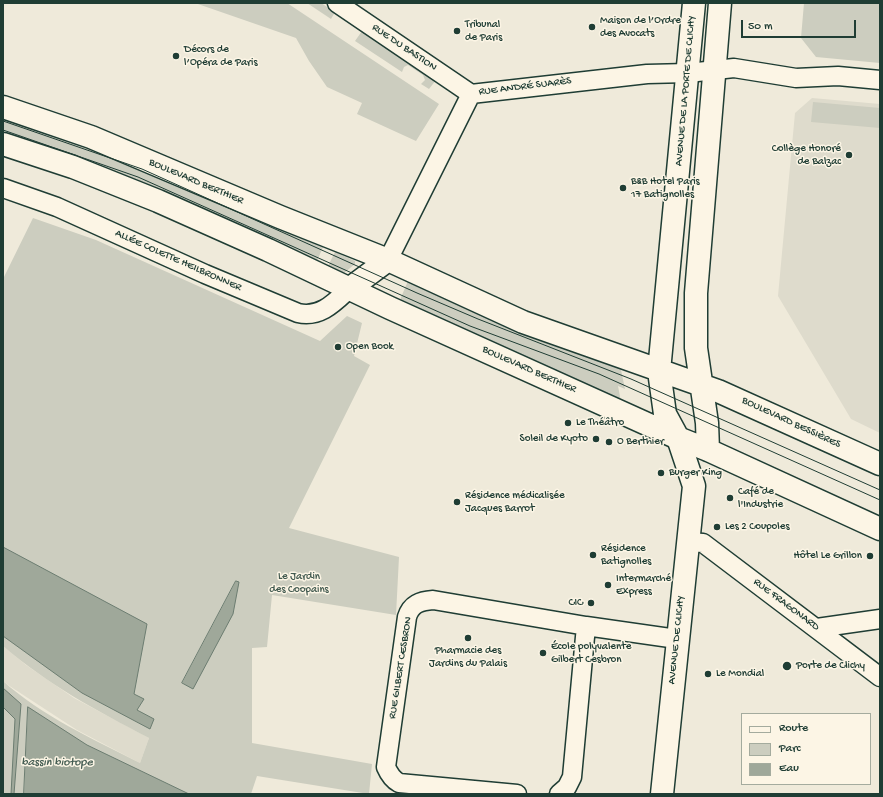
<!DOCTYPE html>
<meta charset="utf-8">
<style>
body{margin:0}
#map{position:relative;width:883px;height:797px;overflow:hidden;background:#efeada;font-family:"Gochi Hand",sans-serif}
canvas{display:block}
.frame{position:absolute;inset:0;border:4px solid #1f3d34;pointer-events:none}
.legend{position:absolute;left:741px;top:713px;width:130px;height:72px;box-sizing:border-box;background:#fcf5e5;border:1px solid #a4ab9e;margin:0;padding:5px 7px;list-style:none;font-size:12px;color:#1f3d34}
.legend li{display:flex;align-items:center;gap:8px;height:20px}
.legend b{width:20px;border:1px solid #a4ab9e}
.scale{position:absolute;left:741px;top:20px;width:115px;height:18px;box-sizing:border-box;border:2px solid #1f3d34;border-top:0;padding-left:5px;font-size:12px;line-height:14px;white-space:nowrap;color:#1f3d34;-webkit-text-stroke:3px #fcf5e5;paint-order:stroke}
</style>
<div id="map">
<canvas width="883" height="797"></canvas>
<div class="frame"></div>
<ul class="legend">
<li><b style="height:5px;background:#fcf5e5"></b>Route</li>
<li><b style="height:11px;background:#cccdbf"></b>Parc</li>
<li><b style="height:11px;background:#9fa89a"></b>Eau</li>
</ul>
<div class="scale">50 m</div>
</div>
<script>
const ctx = document.querySelector('canvas').getContext('2d');
ctx.lineJoin = 'round';
function fillPath(path, color) {
  ctx.fillStyle = color;
  ctx.fill(path, 'evenodd');
}
function trace(path, color, width, dash) {
  ctx.strokeStyle = color;
  ctx.lineWidth = width;
  ctx.lineCap = dash ? 'butt' : 'round';
  ctx.setLineDash(dash || []);
  ctx.stroke(path);
}
function write(font, color, halo, rows, align = 'center') {
  ctx.font = font + ' "Gochi Hand",sans-serif';
  ctx.lineWidth = 3;
  ctx.setLineDash([]);
  ctx.textBaseline = 'middle';
  ctx.strokeStyle = halo;
  ctx.fillStyle = color;
  for (const [text, x, y, turn = 0] of rows) {
    ctx.save();
    ctx.translate(x, y);
    ctx.rotate((+turn || 0) * Math.PI / 180);
    ctx.textAlign = isNaN(turn) ? turn : align;
    if (halo) ctx.strokeText(text, 0, 0);
    ctx.fillText(text, 0, 0);
    ctx.restore();
  }
}
fillPath(new Path2D(`
 M812,98L880,104V433L851,419L778,296L795,113Z
 M3,646L26,665L74,698L149,738L140,763L77,730L8,685L3,681Z`), '#dedbcc');
fillPath(new Path2D(`
 M195,3H287L439,104L416,141L357,114L362,103L327,87L309,61L296,38Z
 M307,3H321L335,12L331,19Z
 M804,3H880V63L816,57L801,38Z
 M362,31L436,80L429,89L421,84L425,80L423,75L408,65L404,67L402,72L355,41Z
 M813,102L880,108V128L811,122Z
 M3,117C113,152 218,199 323,247L317,261L3,135Z
 M33,218L96,240L320,341L347,316L362,323L354,356L370,365L289,528L399,557L396,615L272,595L267,647L252,648V743L372,764L369,794L257,776L251,794H3V681C42,716 93,739 140,763L149,738C97,711 47,684 3,646V279Z
 M335,252L355,261V264L344,273L328,266Z
 M408,281L620,365L625,389L618,386L621,402L399,302Z`), '#cccdbf');
const water = new Path2D(`
 M3,547L147,624L134,694L144,699L137,710L154,719L150,729L82,693L3,636Z
 M236,581L239,582L233,614L193,689L182,683Z
 M3,688L21,704L14,794H11L15,719L3,707Z
 M28,707L87,745L189,794H24Z`);
fillPath(water, '#9fa89a');
trace(water, '#6c7d71', 1);
const minor = new Path2D(`
 M337,3L471,94
 M471,94L647,74L688,73L734,68L796,78L838,76L880,80
 M3,188L57,207L205,274L298,313C320,318 334,303 349,289
 M388,260L471,94
 M688,542L703,543L880,677
 M817,628L880,619
 M517,794L399,783C392,779 389,774 386,767L407,617C411,604 420,601 433,600L586,626L677,639
 M559,794L567,787L572,777L586,626`);
const secondary = new Path2D(`
 M662,794L694,486L678,438`);
const primary = new Path2D(`
 M3,107L91,137L280,217L388,260L523,322L718,391L880,464
 M3,144L73,167L158,201L268,250L390,308L678,438L708,450L880,529
 M349,289L388,260
 M678,438L665,414L659,371L694,3
 M708,450L707,423L696,348V293L720,3`);
trace(minor, '#1f3d34', 21);
trace(secondary, '#1f3d34', 25);
trace(primary, '#1f3d34', 25);
trace(minor, '#fcf5e5', 18);
trace(secondary, '#fcf5e5', 22);
trace(primary, '#fcf5e5', 22);
trace(new Path2D(`
 M3,121L142,169L417,293L478,319L631,379L880,490
 M3,130L138,177L470,326L599,374L880,500`), '#1f3d34', 1);
for (const [x, y, r, color] of [
 [592,27,4,"#1f3d34"],
 [457,31,4,"#1f3d34"],
 [176,56,4,"#1f3d34"],
 [849,155,4,"#1f3d34"],
 [623,188,4,"#1f3d34"],
 [338,347,4,"#1f3d34"],
 [568,423,4,"#1f3d34"],
 [596,439,4,"#1f3d34"],
 [609,442,4,"#1f3d34"],
 [661,473,4,"#1f3d34"],
 [730,498,4,"#1f3d34"],
 [457,502,4,"#1f3d34"],
 [717,527,4,"#1f3d34"],
 [593,555,4,"#1f3d34"],
 [870,556,4,"#1f3d34"],
 [608,585,4,"#1f3d34"],
 [591,603,4,"#1f3d34"],
 [468,638,4,"#1f3d34"],
 [543,653,4,"#1f3d34"],
 [787,666,5,"#1f3d34"],
 [708,674,4,"#1f3d34"]
]) {
  const dot = new Path2D();
  dot.arc(x, y, r, 0, 2 * Math.PI);
  ctx.fillStyle = color;
  ctx.fill(dot);
  trace(dot, '#fcf5e5', 1.5);
}
write('11px', '#1f3d34', '#fcf5e5', [
 ["Maison de l’Ordre",600,21],
 ["des Avocats",600,34],
 ["Tribunal",465,25],
 ["de Paris",465,38],
 ["Décors de",184,50],
 ["l’Opéra de Paris",184,63],
 ["Collège Honoré",841,149,"right"],
 ["de Balzac",841,162,"right"],
 ["B&B Hotel Paris",631,182],
 ["17 Batignolles",631,195],
 ["Open Book",346,347],
 ["Le Théâtro",576,423],
 ["Soleil de Kyoto",588,439,"right"],
 ["O Berthier",617,442],
 ["Burger King",669,473],
 ["Café de",738,492],
 ["l'Industrie",738,505],
 ["Résidence médicalisée",465,496],
 ["Jacques Barrot",465,509],
 ["Les 2 Coupoles",725,527],
 ["Résidence",601,549],
 ["Batignolles",601,562],
 ["Hôtel Le Grillon",862,556,"right"],
 ["Intermarché",616,579],
 ["Express",616,592],
 ["CIC",583,603,"right"],
 ["École polyvalente",551,647],
 ["Gilbert Cesbron",551,660],
 ["Pharmacie des",468,651,"center"],
 ["Jardins du Palais",468,664,"center"],
 ["Porte de Clichy",796,666],
 ["Le Mondial",716,674]
], 'left');
write('11px', '#1f3d34', '#fcf5e5', [
 ["RUE DU BASTION",404,48,34],
 ["RUE ANDRÉ SUARÈS",525,87,-7],
 ["AVENUE DE LA PORTE DE CLICHY",686,91,-85],
 ["BOULEVARD BERTHIER",196,182,23],
 ["ALLÉE COLETTE HEILBRONNER",178,261,24],
 ["BOULEVARD BERTHIER",529,370,24],
 ["BOULEVARD BESSIÈRES",791,423,25],
 ["RUE FRAGONARD",786,605,37],
 ["AVENUE DE CLICHY",677,640,-84],
 ["RUE GILBERT CESBRON",401,668,-81]
]);
write('11px', '#425a50', '#fcf5e5', [
 ["Le Jardin",299,577],
 ["des Coopains",299,590]
]);
write('italic 12px', '#455d53', '#fcf5e5', [
 ["bassin biotope",57,763]
]);
</script>
